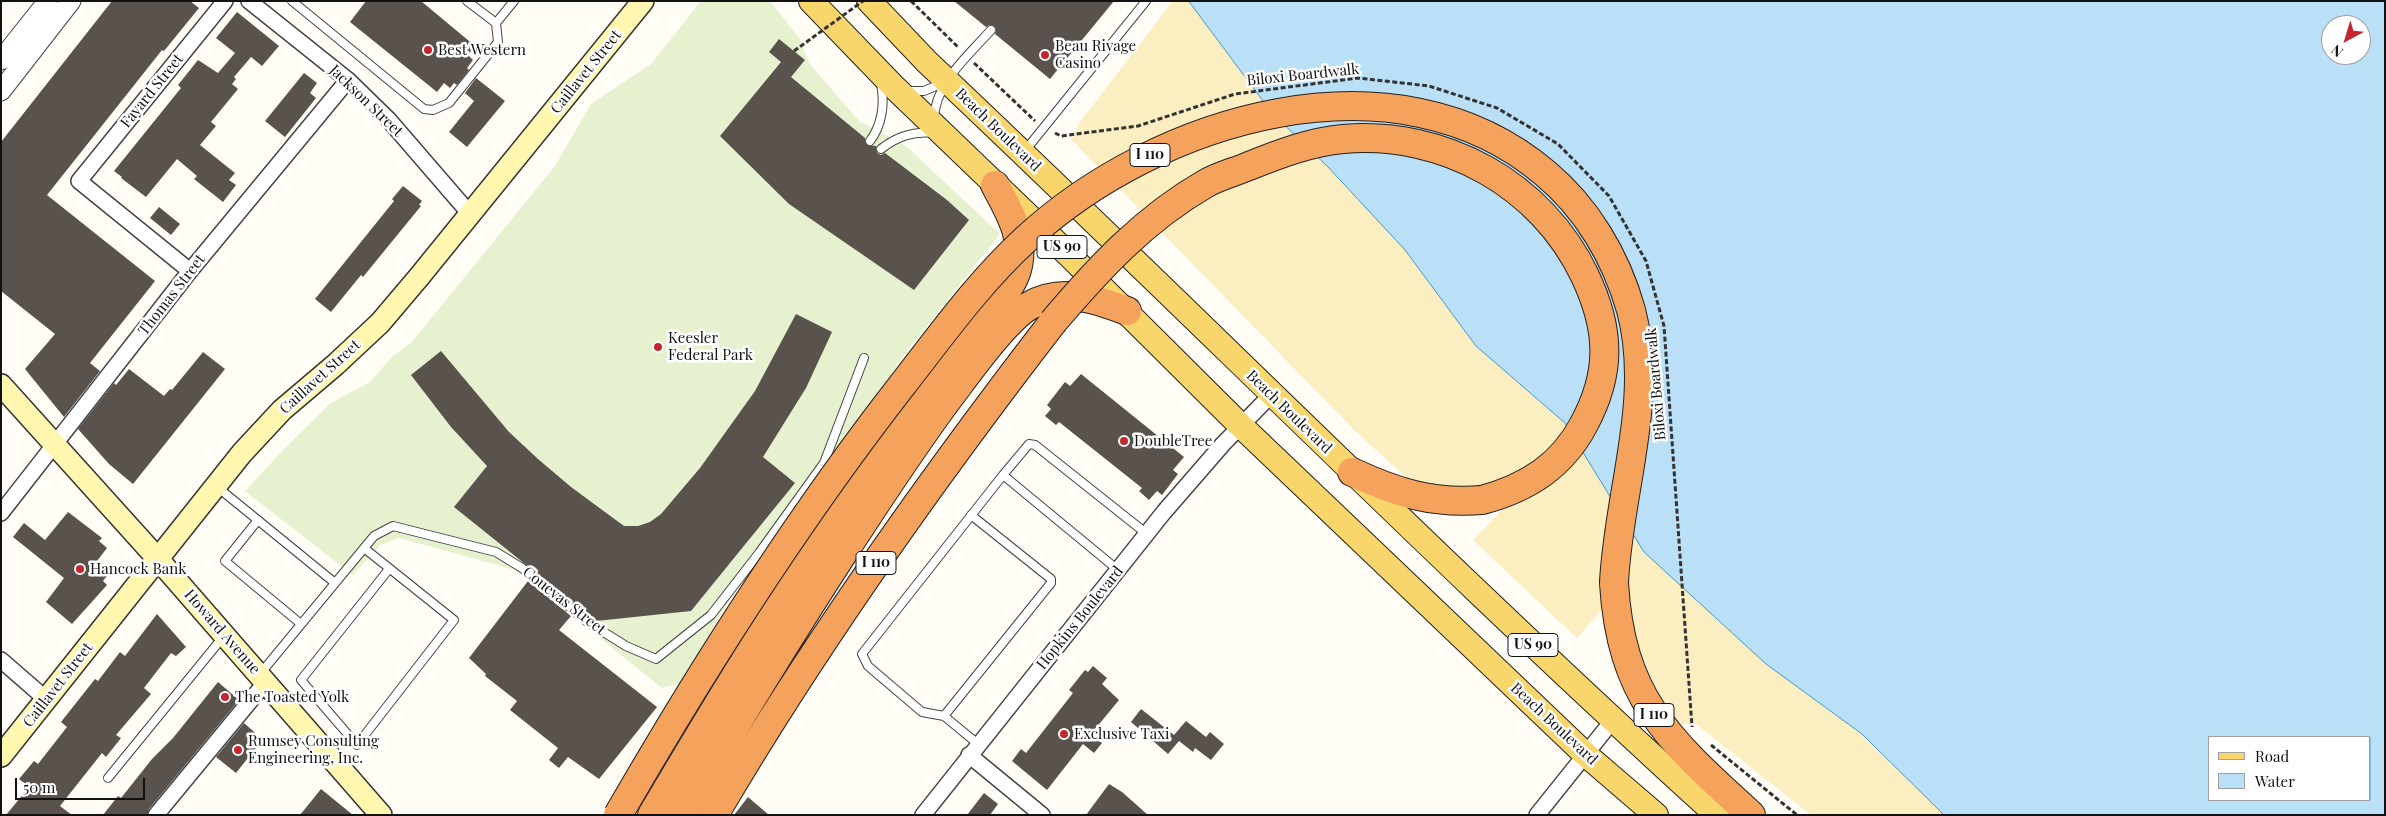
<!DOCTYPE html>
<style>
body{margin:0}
#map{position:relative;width:2386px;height:816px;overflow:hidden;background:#fffdf5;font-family:"Playfair Display",serif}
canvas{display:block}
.frame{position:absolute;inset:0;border:2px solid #111;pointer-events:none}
.legend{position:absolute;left:2208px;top:736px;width:162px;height:65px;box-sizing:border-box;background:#fff;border:1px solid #a0a0a0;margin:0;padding:6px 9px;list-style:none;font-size:15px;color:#111}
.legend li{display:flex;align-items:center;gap:10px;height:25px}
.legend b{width:25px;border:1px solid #a0a0a0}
.north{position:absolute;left:2321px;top:15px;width:50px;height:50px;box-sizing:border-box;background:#fff;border:1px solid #a0a0a0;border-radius:50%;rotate:219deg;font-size:14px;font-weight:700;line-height:20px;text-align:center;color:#111}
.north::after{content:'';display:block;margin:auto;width:18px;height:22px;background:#c4262e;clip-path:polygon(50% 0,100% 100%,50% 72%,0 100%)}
.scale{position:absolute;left:15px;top:778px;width:130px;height:22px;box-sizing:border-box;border:2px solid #111;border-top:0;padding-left:6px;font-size:15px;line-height:18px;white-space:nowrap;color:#111;-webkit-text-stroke:4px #fff;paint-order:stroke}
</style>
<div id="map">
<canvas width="2386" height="816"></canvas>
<div class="frame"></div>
<ul class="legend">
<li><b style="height:6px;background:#f9d66b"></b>Road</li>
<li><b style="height:14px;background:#b9e0f7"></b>Water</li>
</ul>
<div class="north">N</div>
<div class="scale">50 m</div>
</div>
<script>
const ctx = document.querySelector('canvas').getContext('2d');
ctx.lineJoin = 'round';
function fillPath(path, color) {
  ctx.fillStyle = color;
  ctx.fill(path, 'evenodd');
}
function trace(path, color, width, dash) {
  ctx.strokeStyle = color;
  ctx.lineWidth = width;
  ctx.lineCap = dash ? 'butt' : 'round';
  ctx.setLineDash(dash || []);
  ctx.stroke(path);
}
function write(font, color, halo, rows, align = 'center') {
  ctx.font = font + ' "Playfair Display",serif';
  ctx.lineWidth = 5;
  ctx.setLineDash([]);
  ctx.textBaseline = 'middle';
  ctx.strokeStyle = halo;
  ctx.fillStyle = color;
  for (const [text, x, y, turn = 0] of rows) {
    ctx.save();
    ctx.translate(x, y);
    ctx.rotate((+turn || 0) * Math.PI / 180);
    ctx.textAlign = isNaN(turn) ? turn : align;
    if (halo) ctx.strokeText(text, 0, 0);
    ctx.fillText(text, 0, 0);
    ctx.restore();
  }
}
fillPath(new Path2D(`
 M1173,1H1189L1272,113L1328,167L1405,250L1476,346L1565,423L1644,552L1766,664L1862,734L1944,815H1811L1696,724H1677C1644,673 1630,633 1628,571L1603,608L1577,638L1473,540L1508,504L1500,482L1478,486L1447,487L1408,479L1355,431L1071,139L1080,122Z`), '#fbeec1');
fillPath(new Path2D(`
 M701,1H770L800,39L809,63L859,121L905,145L1000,234L907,351L779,532C738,577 712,633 680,684L662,688L515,570L399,538L380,545L353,575L245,491L285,448L331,403L370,382L393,356L411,343L555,166L591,104L651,64Z`), '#e6f2cf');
const water = new Path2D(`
 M1189,1H2385V815H1944L1862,734L1766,664L1644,552L1565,423L1476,346L1405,250L1328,167L1272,113ZM2331,25H2361V55H2331ZM2210,737H2370V800H2210Z`);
fillPath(water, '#b9e0f7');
trace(water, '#3f96cf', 1);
fillPath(new Path2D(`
 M112,1H190L199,8L164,51L162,50L47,195L155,281L90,363L100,371L64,417L25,369L55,334L1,291V142Z
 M366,1H421L475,46L468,55L473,60L467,68L469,70L457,85L454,83L450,88L444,83L437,92L350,22Z
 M954,1H1114L1050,79L995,34L996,29L994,26L990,25L986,27Z
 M237,12L279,46L262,66L251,57L234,77L236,79L232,84L238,89L211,122L216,126L200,145L235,173L229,180L236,185L223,202L194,179L197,176L177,159L146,197L121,178L122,177L114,171L181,88L178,85L198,60L218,73L235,53L216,38Z
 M779,39L805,60L791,77L865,138L867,145L876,146L877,153L881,155L885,153L947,200L969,220L914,290L789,204L720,136L781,62L769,52Z
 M304,73L317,83L310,93L316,98L285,137L265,121Z
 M476,78L505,101L467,147L449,132L474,101L465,93Z
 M403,186L422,201L419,205L421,206L363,277L361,275L331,312L315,299L394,201L392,199Z
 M159,207L180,224L171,235L150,218Z
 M796,314L832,332L806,388L763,457L795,483L691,611L596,621L454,507L487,466L451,427L411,375L441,351L509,432L538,459L571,487L624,526H638L650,522L661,514L700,468L755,391Z
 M203,352L225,369L133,484L109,464L78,429L114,383L116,385L129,369L164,396L170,389L172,390Z
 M1081,374L1184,457L1173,470L1178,474L1162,495L1157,491L1149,500L1139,491L1142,488L1059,422L1056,425L1045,416L1051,409L1047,405L1065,382L1070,386Z
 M68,512L102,538L99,541L107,548L97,561L110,572L103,581L107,585L72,624L46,602L64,578L13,537L24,523L45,540Z
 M528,581L571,616L559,630L657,707L599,779L568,757L559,768L549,760L558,748L510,710L517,701L485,676L486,674L469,658Z
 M157,614L186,647L176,656L171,653L144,688L151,694L116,735L121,738L106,757L102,753L60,806L72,815H6L29,787L19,779L34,761L38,764L67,727L61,722L95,679L98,681L120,652L125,656Z
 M1093,666L1107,678L1102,684L1119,700L1091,734L1102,743L1094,753L1083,744L1047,790L1012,761L1021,749L1026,753L1073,693L1069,690L1085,670L1088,672Z
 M218,682L239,700L149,809L147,815H103L118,796L121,798L152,759L173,738Z
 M1141,709L1174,735L1186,721L1206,737L1210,732L1224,744L1211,760L1195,748L1193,752L1179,741L1168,754L1131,722Z
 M244,723L261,738L258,742L259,744L236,773L216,757Z
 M1109,784L1122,792L1148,815H1086Z
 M321,789L353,815H300Z
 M984,793L998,804L990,815H967Z
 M748,797L769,815H734Z`), '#5a524d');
const service = new Path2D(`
 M292,1L424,109L433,110L449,103L498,42L496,23L514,1
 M467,1L496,23
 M906,91H924L945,82
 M934,119C935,83 968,56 991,30
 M870,141C882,125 885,104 881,84
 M881,149C897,136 913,131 934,133
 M1024,152L1146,1
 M216,486L335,583
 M258,520L225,561L301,624
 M364,548L454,620L357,745L301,680L389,569
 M1118,570L1003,475L1029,444L1035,445L1147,534
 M260,674L374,536L393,526L496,552L522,568L586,621L626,646L656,659L711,615L759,553L824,463L864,358
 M944,716L1051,583V579L971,515
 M978,744L944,716L922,712L868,666L862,654L1003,475
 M108,778L223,637`);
const minor = new Path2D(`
 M249,1L348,80L388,119L470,214
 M190,271L79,181L225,1
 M1,513L190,271L348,80
 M1,660L47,700
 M969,755L1042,815
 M156,815L265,683
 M923,815L1164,512L1223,444L1271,395
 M1537,815L1613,720`);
const tertiary = new Path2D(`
 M1,60L48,1
 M1,91L71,1`);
const secondary = new Path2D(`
 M1,385L157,558L381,815
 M1,756L242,453L282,410L335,365L380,323L419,277L643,1`);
const primary = new Path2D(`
 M811,1L895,88L1069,255L1240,425L1585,754L1656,815
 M869,1L927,62C1192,312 1447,570 1717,815`);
const motorway = new Path2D(`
 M1352,472C1397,493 1433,504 1482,500
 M1614,583C1621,700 1670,741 1751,815
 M652,815C723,695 796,575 877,461C909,416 941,371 975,327C988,311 1009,293 1016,273C1027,240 1010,213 995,185
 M683,815C735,724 790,635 847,547C882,494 916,441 954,391C972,367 1005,321 1029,306C1061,287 1096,299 1127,311
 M714,815C815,643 931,480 1053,322`);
trace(service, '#444', 10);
trace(minor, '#444', 18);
trace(tertiary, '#444', 21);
trace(secondary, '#333', 24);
trace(primary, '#222', 26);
trace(motorway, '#222', 30);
trace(new Path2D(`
 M911,1L959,48
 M974,63L1035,121
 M1055,133L1061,136L1138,126L1235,94L1358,78L1429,86L1497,108L1558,144L1609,196L1646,261L1664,326L1692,727
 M1711,745L1797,815`), '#333', 3, [5, 2.5]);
trace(service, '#fff', 8);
trace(minor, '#fff', 15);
trace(tertiary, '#fff', 19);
trace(secondary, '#fff6b0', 21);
trace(primary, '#f9d66b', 24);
trace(motorway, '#f5a25d', 28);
const motorwayBridge = new Path2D(`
 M1053,322C1098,269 1144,219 1205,184C1218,176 1235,172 1249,166C1279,154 1310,142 1343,139C1444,130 1542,185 1585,276C1610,329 1612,372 1584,424C1562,466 1527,488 1482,500
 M618,815C704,666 797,520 903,384C942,334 979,282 1026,239C1157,118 1395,46 1545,173C1587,208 1616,257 1631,310C1655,400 1618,493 1614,583`);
trace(motorwayBridge, '#222', 30, []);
trace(new Path2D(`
 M794,51L863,1`), '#333', 3, [5, 2.5]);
trace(motorwayBridge, '#f5a25d', 28);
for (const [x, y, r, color] of [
 [428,50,5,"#c4262e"],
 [1045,55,5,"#c4262e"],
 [658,347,5,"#c4262e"],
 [1124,441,5,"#c4262e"],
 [80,569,5,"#c4262e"],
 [225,697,5,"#c4262e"],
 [1064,734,5,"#c4262e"],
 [238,750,5,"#c4262e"]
]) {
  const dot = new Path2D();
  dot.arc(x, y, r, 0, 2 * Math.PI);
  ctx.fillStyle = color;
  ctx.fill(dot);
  trace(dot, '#fff', 2);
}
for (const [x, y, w] of [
 [1150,155,40],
 [1062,247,50],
 [876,563,40],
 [1533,645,50],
 [1654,715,40]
]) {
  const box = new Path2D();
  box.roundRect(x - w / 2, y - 11.5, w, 23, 4);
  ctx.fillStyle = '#fff';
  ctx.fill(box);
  trace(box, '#111', 1);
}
write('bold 14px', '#111', null, [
 ["I 110",1150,155],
 ["US 90",1062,247],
 ["I 110",876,563],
 ["US 90",1533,645],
 ["I 110",1654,715]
]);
write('15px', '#111', '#fff', [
 ["Beau Rivage",1055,46],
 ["Casino",1055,63],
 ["Best Western",438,50],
 ["Keesler",668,338],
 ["Federal Park",668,355],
 ["DoubleTree",1134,441],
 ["Hancock Bank",90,569],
 ["The Toasted Yolk",235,697],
 ["Exclusive Taxi",1074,734],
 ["Rumsey Consulting",248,741],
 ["Engineering, Inc.",248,758]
], 'left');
write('15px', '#111', '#fff', [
 ["Caillavet Street",586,72,-51],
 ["Biloxi Boardwalk",1303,75,-6],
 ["Fayard Street",152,91,-51],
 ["Jackson Street",366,101,44],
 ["Beach Boulevard",998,130,44],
 ["Thomas Street",172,295,-52],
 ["Caillavet Street",320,377,-42],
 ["Biloxi Boardwalk",1656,384,-95],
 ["Beach Boulevard",1289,412,44],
 ["Couevas Street",564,601,38],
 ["Hopkins Boulevard",1080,618,-51],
 ["Howard Avenue",222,632,49],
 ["Caillavet Street",58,685,-52],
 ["Beach Boulevard",1554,724,43]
]);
</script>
